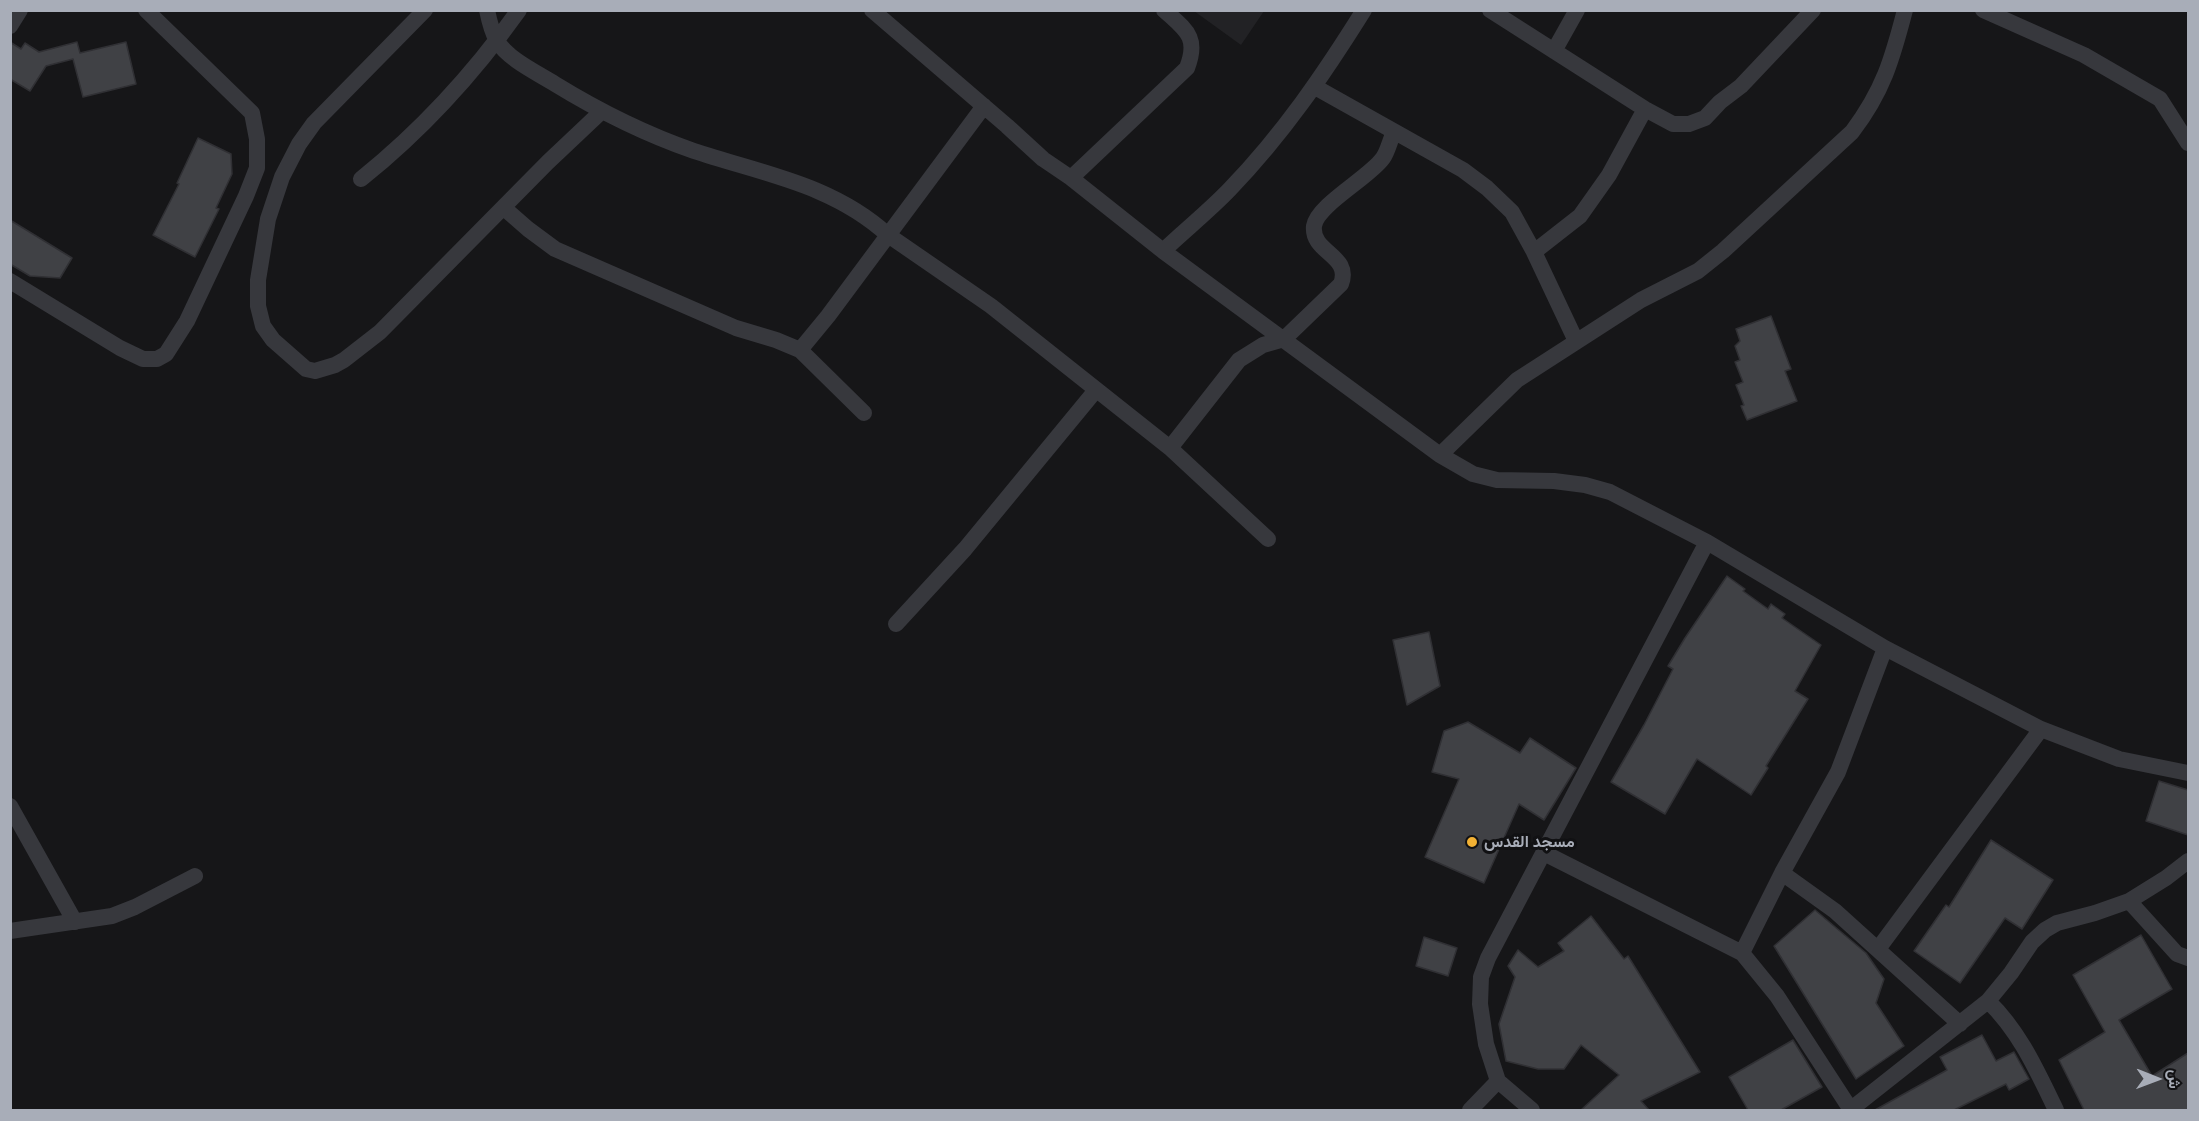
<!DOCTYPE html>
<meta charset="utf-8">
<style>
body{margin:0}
#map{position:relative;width:2199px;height:1121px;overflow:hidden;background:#161618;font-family:"Golos Text",Vazirmatn,sans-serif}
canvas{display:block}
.frame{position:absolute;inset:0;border:12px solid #a8adb8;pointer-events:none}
.north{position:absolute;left:2127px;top:1049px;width:60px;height:60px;-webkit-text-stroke:4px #111113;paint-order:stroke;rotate:91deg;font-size:16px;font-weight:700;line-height:24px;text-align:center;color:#a8adb8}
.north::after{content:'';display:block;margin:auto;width:21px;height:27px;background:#a8adb8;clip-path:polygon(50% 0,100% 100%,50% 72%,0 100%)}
</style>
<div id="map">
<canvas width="2199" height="1121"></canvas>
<div class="frame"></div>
<div class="north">ش</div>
</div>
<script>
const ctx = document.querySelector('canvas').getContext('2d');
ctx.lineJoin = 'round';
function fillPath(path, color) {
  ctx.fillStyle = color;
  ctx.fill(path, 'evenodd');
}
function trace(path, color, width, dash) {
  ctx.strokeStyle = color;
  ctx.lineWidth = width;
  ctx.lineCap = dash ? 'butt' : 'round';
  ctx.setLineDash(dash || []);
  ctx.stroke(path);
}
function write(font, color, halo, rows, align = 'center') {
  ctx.font = font + ' "Golos Text",Vazirmatn,sans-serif';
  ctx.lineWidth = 6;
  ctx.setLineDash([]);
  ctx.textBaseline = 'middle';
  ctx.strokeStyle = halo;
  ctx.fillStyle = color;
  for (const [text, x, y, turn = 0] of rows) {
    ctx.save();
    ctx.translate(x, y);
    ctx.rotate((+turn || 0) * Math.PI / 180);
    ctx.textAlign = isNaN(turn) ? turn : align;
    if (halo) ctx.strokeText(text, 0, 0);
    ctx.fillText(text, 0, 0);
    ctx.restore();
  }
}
fillPath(new Path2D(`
 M1194,11H1264L1241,45Z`), '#222225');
const building = new Path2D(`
 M10,42L21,49L25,43L39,52L77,42L80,53L126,42L136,84L83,97L73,59L46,66L30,91L10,79Z
 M198,138L231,154L232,174L216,208L219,209L195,257L153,235L179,184L177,183Z
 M10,220L72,258L60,278L30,276L10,264Z
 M1771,316L1791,369L1785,371L1797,401L1747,420L1741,406L1744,405L1736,385L1743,382L1735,362L1740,360L1735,346L1740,341L1736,329Z
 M1727,576L1745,589L1743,591L1768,609L1771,604L1785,614L1782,618L1821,645L1795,691L1808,699L1766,766L1768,768L1751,795L1697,759L1665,814L1611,782L1644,725L1673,669L1668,666L1685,638Z
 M1429,632L1440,686L1407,705L1393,640Z
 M1468,722L1520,753L1530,738L1576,768L1544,820L1519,804L1484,883L1425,857L1459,779L1432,772L1444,731Z
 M2159,781L2188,790V835L2146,821Z
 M1991,840L2053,880L2022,929L2005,918L1960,983L1914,951L1946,905L1949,907Z
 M1815,910L1866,953L1884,979L1876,1003L1904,1046L1856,1079L1774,946Z
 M1591,916L1624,959L1628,956L1700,1072L1641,1101L1649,1110H1581L1619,1075L1581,1045L1564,1069H1538L1506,1061L1499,1024L1515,977L1508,966L1518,950L1538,967L1564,951L1558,943Z
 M2141,935L2172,989L2119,1020L2152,1076L2188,1053V1110H2084L2059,1060L2105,1032L2073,975Z
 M1424,937L1457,948L1448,976L1416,966Z
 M1982,1035L1996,1061L2014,1052L2029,1079L2009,1090L2006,1084L1954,1110H1875L1947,1070L1940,1057Z
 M1793,1040L1822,1087L1781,1110H1748L1729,1077Z`);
fillPath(building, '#404145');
trace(building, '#303034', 1.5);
trace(new Path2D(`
 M425,10L314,123L299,144L282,177L268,219L258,280V306L263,326L273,340L306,369L315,371L335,365L344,360L380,332L548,162L602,111
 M487,10C489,20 492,32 497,41C509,60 536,72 555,84C599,111 645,134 694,151C763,174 832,184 888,235L991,306L1170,448L1268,539
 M872,10L1007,126L1043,159L1071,178L1163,251L1440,455L1473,474L1497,480L1554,481L1585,485L1610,492L1707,542L1885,648L2041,729L2119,759L2188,773
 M1490,10L1645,109L1673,124H1689L1705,118L1720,102L1741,86L1813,10
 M1983,10L2084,55L2160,99L2188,143
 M10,26L20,10
 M1554,51L1577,10
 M1315,87L1463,170L1487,188L1512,212L1534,252L1576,341
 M1071,178L1187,68C1199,37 1186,30 1164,10
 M361,179C421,131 474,73 519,10
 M504,208L528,229L555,249L736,328L776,340L800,350L864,413
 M1163,251C1185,230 1209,211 1230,189C1283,134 1324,74 1364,10
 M1534,252L1580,216L1609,175L1645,109
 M10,281L120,348L143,359H157L166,354L187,321L246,196L257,168V139L252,113L146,10
 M800,350L828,316L984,106
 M1170,448L1239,360L1263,345L1284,339L1341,284C1352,255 1311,253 1314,226C1317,205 1370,177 1383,158C1388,151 1390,140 1394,132
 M1440,455L1517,380L1641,300L1698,271L1723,251L1852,132C1883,91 1892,60 1905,10
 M896,624L965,549L1096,390
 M10,806L75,922
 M1544,853L1742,953L1777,996L1851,1110
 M1782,873L1835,911L1960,1024
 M2129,901L2177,954L2188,958
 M10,931L112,916L135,907L195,876
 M1878,949L2041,729
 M1742,953L1782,873L1838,772L1885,648
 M1988,1001C2020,1032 2037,1071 2056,1110
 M1470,1110L1498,1081
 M1532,1110L1498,1081L1486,1044L1480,1004L1481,977L1488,958L1707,542
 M1850,1110L1988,1001L2011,973L2032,942L2045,930L2057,923L2095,913L2129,901L2166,878L2188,861`), '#37383d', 16);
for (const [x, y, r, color] of [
 [1472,842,6,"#f2b134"]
]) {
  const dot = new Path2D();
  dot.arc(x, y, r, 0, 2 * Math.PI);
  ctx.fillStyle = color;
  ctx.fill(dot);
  trace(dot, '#111113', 2);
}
write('bold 16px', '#a8adb8', '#111113', [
 ["مسجد القدس",1484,842]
], 'left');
</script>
